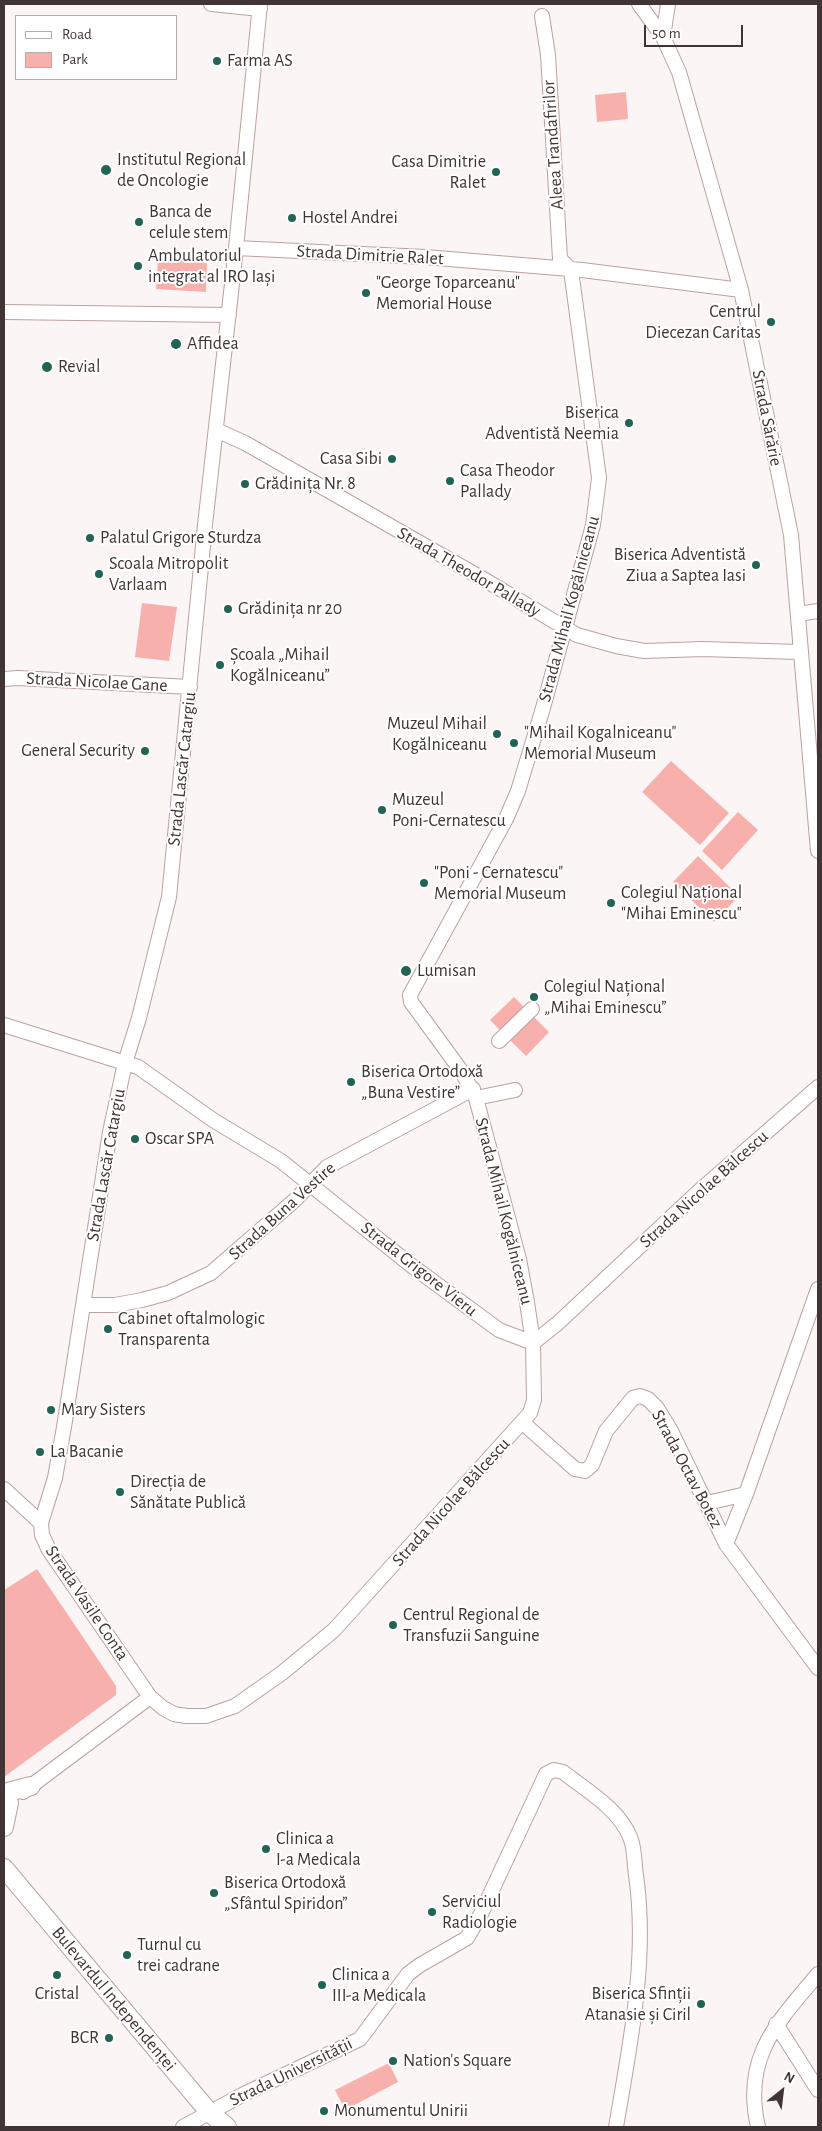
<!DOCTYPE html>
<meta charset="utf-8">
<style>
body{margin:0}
#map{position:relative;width:822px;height:2131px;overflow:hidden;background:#fbf6f5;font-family:"Alegreya Sans",sans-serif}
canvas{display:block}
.frame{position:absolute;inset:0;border:5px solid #403534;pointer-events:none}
.legend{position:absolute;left:15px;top:15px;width:162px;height:65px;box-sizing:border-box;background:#fff;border:1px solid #b3aeae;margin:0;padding:6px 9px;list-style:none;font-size:15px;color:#403534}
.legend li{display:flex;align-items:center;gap:10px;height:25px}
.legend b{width:25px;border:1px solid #b3aeae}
.north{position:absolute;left:757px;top:2066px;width:50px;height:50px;-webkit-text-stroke:4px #fff;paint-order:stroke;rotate:29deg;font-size:14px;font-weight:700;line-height:20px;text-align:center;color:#403534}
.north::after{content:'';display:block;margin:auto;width:18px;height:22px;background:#403534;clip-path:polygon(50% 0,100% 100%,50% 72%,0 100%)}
.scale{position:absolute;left:644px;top:25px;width:99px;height:22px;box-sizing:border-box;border:2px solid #403534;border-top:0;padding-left:6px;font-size:15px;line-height:18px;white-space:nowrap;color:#403534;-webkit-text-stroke:4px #fff;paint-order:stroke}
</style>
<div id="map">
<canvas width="822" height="2131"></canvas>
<div class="frame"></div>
<ul class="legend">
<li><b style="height:6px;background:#fff"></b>Road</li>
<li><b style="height:14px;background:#f7b0ab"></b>Park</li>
</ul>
<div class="north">N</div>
<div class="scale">50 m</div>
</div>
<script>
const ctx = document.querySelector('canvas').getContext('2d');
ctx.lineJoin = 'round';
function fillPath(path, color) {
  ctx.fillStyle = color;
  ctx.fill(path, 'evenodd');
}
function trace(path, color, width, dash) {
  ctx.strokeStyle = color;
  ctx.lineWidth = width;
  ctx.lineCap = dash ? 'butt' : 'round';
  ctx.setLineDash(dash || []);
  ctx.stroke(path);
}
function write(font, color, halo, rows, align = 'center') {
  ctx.font = font + ' "Alegreya Sans",sans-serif';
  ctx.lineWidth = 4;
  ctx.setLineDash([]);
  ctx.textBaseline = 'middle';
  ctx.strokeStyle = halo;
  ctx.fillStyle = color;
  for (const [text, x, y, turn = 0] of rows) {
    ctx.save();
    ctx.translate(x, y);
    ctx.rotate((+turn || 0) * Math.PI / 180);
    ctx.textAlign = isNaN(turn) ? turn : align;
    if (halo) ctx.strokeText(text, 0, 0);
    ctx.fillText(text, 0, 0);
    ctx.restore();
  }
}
fillPath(new Path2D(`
 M626,92L628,119L597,122L595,95Z
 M158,258L207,263L206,292L156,289Z
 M142,603L177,607L169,661L135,657Z
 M671,761L729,813L700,845L642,792Z
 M738,812L758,830L722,870L702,851Z
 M698,856L739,896L714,922L673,882Z
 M514,997L549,1032L526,1056L490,1020Z
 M37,1569L116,1686V1695L4,1777V1590Z
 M389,2063L398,2082L345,2110L335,2090Z`), '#f7b0ab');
const minor = new Path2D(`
 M211,4L260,9
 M639,4L663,37L679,72L741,290L791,535L818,851
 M663,37L668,4
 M236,248L425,257L582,270L741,290
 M4,312L229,315
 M216,430L245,443L485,580L577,635L616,646L644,651L703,649L799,652
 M798,614L818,611
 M4,679L18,678L190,687
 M4,1025L138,1067L213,1120L281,1161L412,1266L499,1330L533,1343
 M499,1041L532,1009
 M476,1098L515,1090
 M83,1305H115L142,1300L168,1293L211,1273L295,1200L327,1167L473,1089
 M533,1343L558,1323L698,1192L818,1087
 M523,1423L575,1469L585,1471L592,1465L606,1431L633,1398L640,1396L648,1399L657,1408L671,1431L726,1544L818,1668
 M4,1489L41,1523L42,1535L49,1550L150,1697L163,1708L174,1714L186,1716H206L235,1706L282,1673L334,1630L530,1413L534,1400L533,1343L527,1302L519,1259L476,1098L462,1072L411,1002L410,995L506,819L518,791L543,708L593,525L599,478L571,270L560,259L548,55L542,16
 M707,1503L746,1494
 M41,1523L55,1478L64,1427L110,1132L125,1063L139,1018L169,897L205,525L236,248L260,4
 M726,1544L746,1494L818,1289
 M23,1792L150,1697
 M776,2024L818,2090
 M183,2127L244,2094L360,2039L408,1974L420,1965L467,1938L481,1914L546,1774L554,1770L563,1772C587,1791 618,1808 630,1837C635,1848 634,1863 636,1875C648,1959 630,2044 616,2127
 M758,2127C742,2057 777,2023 818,1974`);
const major = new Path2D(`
 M4,1793L31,1786
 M4,1827L9,1803
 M4,1868L209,2112L227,2127`);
trace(minor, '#baa29f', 16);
trace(major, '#baa29f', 20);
trace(minor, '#fff', 14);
trace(major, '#fff', 18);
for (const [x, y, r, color] of [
 [217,61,5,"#216454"],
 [106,170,6,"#216454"],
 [496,172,5,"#216454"],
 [292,218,5,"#216454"],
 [139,222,5,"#216454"],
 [138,266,5,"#216454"],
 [366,293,5,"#216454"],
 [771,322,5,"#216454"],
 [176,344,6,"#216454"],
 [47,367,6,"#216454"],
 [629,423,5,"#216454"],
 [392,459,5,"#216454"],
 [450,481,5,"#216454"],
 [245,484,5,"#216454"],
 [90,538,5,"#216454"],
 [756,565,5,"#216454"],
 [99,574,5,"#216454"],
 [228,609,5,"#216454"],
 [220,665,5,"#216454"],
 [497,734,5,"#216454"],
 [514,743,5,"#216454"],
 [145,751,5,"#216454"],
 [382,810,5,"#216454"],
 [424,883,5,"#216454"],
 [611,903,5,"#216454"],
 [406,971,6,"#216454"],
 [534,997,5,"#216454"],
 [351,1082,5,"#216454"],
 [135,1139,5,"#216454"],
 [108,1329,5,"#216454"],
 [51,1410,5,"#216454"],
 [40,1452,5,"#216454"],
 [120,1492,5,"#216454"],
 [393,1625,5,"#216454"],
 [266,1849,5,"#216454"],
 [214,1893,5,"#216454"],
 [432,1912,5,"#216454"],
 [127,1955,5,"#216454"],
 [57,1975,5,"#216454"],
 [322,1985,5,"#216454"],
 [701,2004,5,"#216454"],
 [109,2038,5,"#216454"],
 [393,2061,5,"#216454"],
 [324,2111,5,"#216454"]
]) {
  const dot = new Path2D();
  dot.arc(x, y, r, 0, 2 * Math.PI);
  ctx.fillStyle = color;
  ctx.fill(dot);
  trace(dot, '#fff', 2);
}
write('18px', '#403534', '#fff', [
 ["Farma AS",227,61],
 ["Institutul Regional",117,160],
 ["de Oncologie",117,181],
 ["Casa Dimitrie",486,162,"right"],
 ["Ralet",486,183,"right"],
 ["Banca de",149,212],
 ["celule stem",149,233],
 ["Hostel Andrei",302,218],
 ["Ambulatoriul",148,256],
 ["integrat al IRO Iași",148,277],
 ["\"George Toparceanu\"",376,283],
 ["Memorial House",376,304],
 ["Centrul",761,312,"right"],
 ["Diecezan Caritas",761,333,"right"],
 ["Affidea",187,344],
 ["Revial",58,367],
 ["Biserica",619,413,"right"],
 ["Adventistă Neemia",619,434,"right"],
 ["Casa Sibi",382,459,"right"],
 ["Casa Theodor",460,471],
 ["Pallady",460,492],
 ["Grădinița Nr. 8",255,484],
 ["Palatul Grigore Sturdza",100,538],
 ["Biserica Adventistă",746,555,"right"],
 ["Ziua a Saptea Iasi",746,576,"right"],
 ["Scoala Mitropolit",109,564],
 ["Varlaam",109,585],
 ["Grădinița nr 20",238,609],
 ["Școala „Mihail",230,655],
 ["Kogălniceanu”",230,676],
 ["Muzeul Mihail",487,724,"right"],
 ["Kogălniceanu",487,745,"right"],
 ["\"Mihail Kogalniceanu\"",524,733],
 ["Memorial Museum",524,754],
 ["General Security",135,751,"right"],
 ["Muzeul",392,800],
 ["Poni-Cernatescu",392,821],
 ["\"Poni - Cernatescu\"",434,873],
 ["Memorial Museum",434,894],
 ["Colegiul Național",621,893],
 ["\"Mihai Eminescu\"",621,914],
 ["Lumisan",417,971],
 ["Colegiul Național",544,987],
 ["„Mihai Eminescu”",544,1008],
 ["Biserica Ortodoxă",361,1072],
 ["„Buna Vestire”",361,1093],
 ["Oscar SPA",145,1139],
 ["Cabinet oftalmologic",118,1319],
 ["Transparenta",118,1340],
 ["Mary Sisters",61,1410],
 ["La Bacanie",50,1452],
 ["Direcția de",130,1482],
 ["Sănătate Publică",130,1503],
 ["Centrul Regional de",403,1615],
 ["Transfuzii Sanguine",403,1636],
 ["Clinica a",276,1839],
 ["I-a Medicala",276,1860],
 ["Biserica Ortodoxă",224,1883],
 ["„Sfântul Spiridon”",224,1904],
 ["Serviciul",442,1902],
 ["Radiologie",442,1923],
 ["Turnul cu",137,1945],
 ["trei cadrane",137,1966],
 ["Clinica a",332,1975],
 ["III-a Medicala",332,1996],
 ["Cristal",57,1994,"center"],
 ["Biserica Sfinții",691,1994,"right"],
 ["Atanasie și Ciril",691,2015,"right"],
 ["BCR",99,2038,"right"],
 ["Nation's Square",403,2061],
 ["Monumentul Unirii",334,2111]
], 'left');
write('18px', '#403534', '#fff', [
 ["Aleea Trandafirilor",553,145,-94],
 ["Strada Dimitrie Ralet",370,255,3],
 ["Strada Sărărie",767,418,79],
 ["Strada Theodor Pallady",469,572,30],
 ["Strada Mihail Kogălniceanu",569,609,-75],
 ["Strada Nicolae Gane",97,682,3],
 ["Strada Lascăr Catargiu",182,769,-84],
 ["Strada Lascăr Catargiu",106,1165,-80],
 ["Strada Nicolae Bălcescu",704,1189,-42],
 ["Strada Buna Vestire",282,1211,-42],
 ["Strada Mihail Kogălniceanu",504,1211,76],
 ["Strada Grigore Vieru",419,1269,38],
 ["Strada Octav Botez",687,1469,62],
 ["Strada Nicolae Bălcescu",451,1502,-48],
 ["Strada Vasile Conta",87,1603,56],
 ["Bulevardul Independenței",114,1999,50],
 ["Strada Universității",291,2072,-26]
]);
</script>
